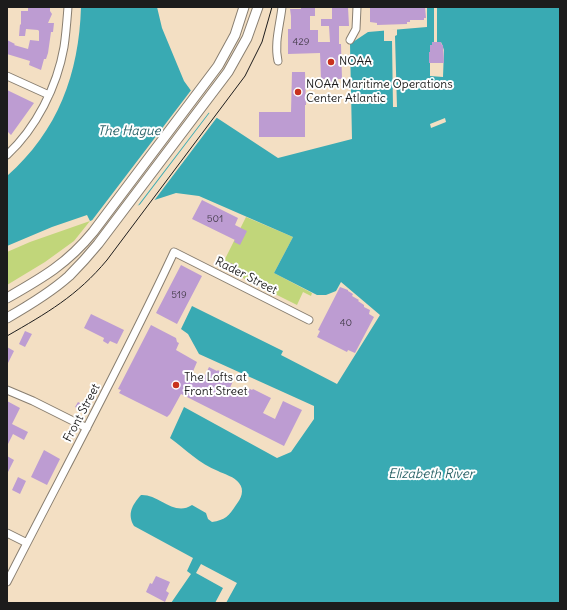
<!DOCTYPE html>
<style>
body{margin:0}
#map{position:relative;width:567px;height:610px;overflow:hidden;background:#f3dfc3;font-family:Delius,sans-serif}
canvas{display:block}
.frame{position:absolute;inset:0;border:8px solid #1c1c1c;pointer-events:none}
</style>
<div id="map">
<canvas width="567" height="610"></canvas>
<div class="frame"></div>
</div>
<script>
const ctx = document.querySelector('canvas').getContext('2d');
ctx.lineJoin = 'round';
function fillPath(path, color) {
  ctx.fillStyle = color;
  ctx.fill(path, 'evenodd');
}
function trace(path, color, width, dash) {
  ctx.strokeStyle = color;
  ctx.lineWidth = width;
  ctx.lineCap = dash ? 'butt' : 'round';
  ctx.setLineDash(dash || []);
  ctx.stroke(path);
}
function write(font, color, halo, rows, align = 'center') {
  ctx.font = font + ' Delius,sans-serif';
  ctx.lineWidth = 4;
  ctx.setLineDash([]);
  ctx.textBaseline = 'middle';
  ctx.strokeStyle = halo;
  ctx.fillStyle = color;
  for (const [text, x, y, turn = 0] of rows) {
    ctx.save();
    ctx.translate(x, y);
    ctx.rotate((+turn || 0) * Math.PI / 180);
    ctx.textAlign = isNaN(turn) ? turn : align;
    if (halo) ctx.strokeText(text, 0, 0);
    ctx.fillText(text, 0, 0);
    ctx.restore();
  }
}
fillPath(new Path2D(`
 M246,217L293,237L274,273L312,293L311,296L303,292L297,305L221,267Z
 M90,221L74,241L45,262L7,285V252L30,242Z`), '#c1d67a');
fillPath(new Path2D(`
 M81,7H157L162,28L184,81L205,110L278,158L352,139L350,44L368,32L427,27V7H560V603H171L191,574L187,571L193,558L134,526C127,514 132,505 141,495C159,494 174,517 192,505L206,513L208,519L212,522C225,520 229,516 236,505C241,499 245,490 239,483C235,477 224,474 218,471C200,464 185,449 170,438L184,407L277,458L291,452L314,419V406L199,354L188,334L181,329L192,306L283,351L281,355L337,384L380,315L341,282L336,291L326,295H317L274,273L293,237L199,196L176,193L90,221L87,215L52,227L7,246V176C58,131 79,74 81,7Z`), '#39aab3');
fillPath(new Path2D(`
 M434,7H437V42H441L444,50L443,77L430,76V52H432V42H434Z
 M397,29V35L395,36L397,107H393L392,41H384V30Z
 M192,89L207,109L210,111L136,208L90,223Z
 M211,111L218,116L153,202L138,207Z
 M445,118L446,122L431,128L430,124Z
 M201,564L237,583L226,603H215L223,588L196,573Z`), '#f3dfc3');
fillPath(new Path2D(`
 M28,7H50V11L52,14L48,23H54L53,32H51L48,53L46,59H44L41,70L29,65L30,61L7,54V40L15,44L14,45L28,49L30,40L39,41V31L38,30L26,29L25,36H19L20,24L21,25V11H28Z
 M301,7H315V16H310V30H318V42H330L329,26H321V19H332V7H348L349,26H339V44H341L342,79H336L337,82H326V79H321L320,53L288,54V29H291V16L290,9H301Z
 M370,7H425L426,18H424V20H410V22H407V24L377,25V23L370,22Z
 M432,42H441V44L443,45L444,63H429V52H430V45H432Z
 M292,72H305L306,105H305V137H259V112H291Z
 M7,90L34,103L11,135L7,131Z
 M202,200L238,218L235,225L247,231L240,245L234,242L235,240L192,219Z
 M231,263L236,266L234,272L228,269Z
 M181,265L202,276L177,324L156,313Z
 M340,287L348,290V291L353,294L352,296L359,300L358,301L364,305V307L370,310L369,314L374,317L355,353L348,350L347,352L317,337L320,331L318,330Z
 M91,314L124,330L117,344L110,341L108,344L103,341L104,338L84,328Z
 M151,325L176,338L177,342L179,343L176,350L197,362L191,376L202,382L209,367L217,371L218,370L222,373L223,372L228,374L227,376L234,379L229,390L243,397L248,388L252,390L253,389L271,398L263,413L275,419L283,401L302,410L284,446L181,394L170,414L167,417L119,393L121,390L118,389Z
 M25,331L32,334L25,347L19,344Z
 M7,347L14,351L7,365Z
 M7,401L20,408L12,424L28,432L24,440L13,434L7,446Z
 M78,402L86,406L84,411L75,407Z
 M44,450L60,459L47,485L31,477Z
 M7,456L14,460L7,474Z
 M18,477L26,481L20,494L12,490Z
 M156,576L170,582L166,591L169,593L165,602L146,592L150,583L152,584Z`), '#bd9cd2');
const minor = new Path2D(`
 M350,40L356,29L357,7
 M278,61C274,43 280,25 282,7
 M7,76L49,95
 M7,155C36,128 57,87 64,47C66,34 67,20 68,7
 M7,390L33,401L87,428
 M7,533L27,543
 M7,582C63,472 122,364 174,252L309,320`);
const major = new Path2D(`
 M7,298C42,278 67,264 93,232L218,66L235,35L244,7
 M7,318C28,306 50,293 69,276C79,266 89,255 98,244L228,72L247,38L258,7`);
trace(minor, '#887e70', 9);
trace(major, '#887e70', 11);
trace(minor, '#fff', 7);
trace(major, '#fff', 9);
trace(new Path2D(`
 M7,336C47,313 77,296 107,260L245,76L262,42L272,7`), '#1c1c1c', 1);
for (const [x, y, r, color] of [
 [331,62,4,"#c8321e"],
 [298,92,4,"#c8321e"],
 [176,385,4,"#c8321e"]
]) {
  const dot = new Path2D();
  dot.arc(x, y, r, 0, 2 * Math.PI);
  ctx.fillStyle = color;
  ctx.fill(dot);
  trace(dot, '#fff', 1.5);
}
write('10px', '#443c4a', null, [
 ["429",301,42],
 ["501",215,219],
 ["519",179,295],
 ["40",346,323]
]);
write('12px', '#1c1c1c', '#fff', [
 ["NOAA",339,62],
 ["NOAA Maritime Operations",306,85],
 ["Center Atlantic",306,99],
 ["The Lofts at",184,378],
 ["Front Street",184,392]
], 'left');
write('12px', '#1c1c1c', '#fff', [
 ["Rader Street",246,276,27],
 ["Front Street",82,413,-62]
]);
write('italic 13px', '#2a6368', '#fff', [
 ["The Hague",129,131],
 ["Elizabeth River",431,474]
]);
</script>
